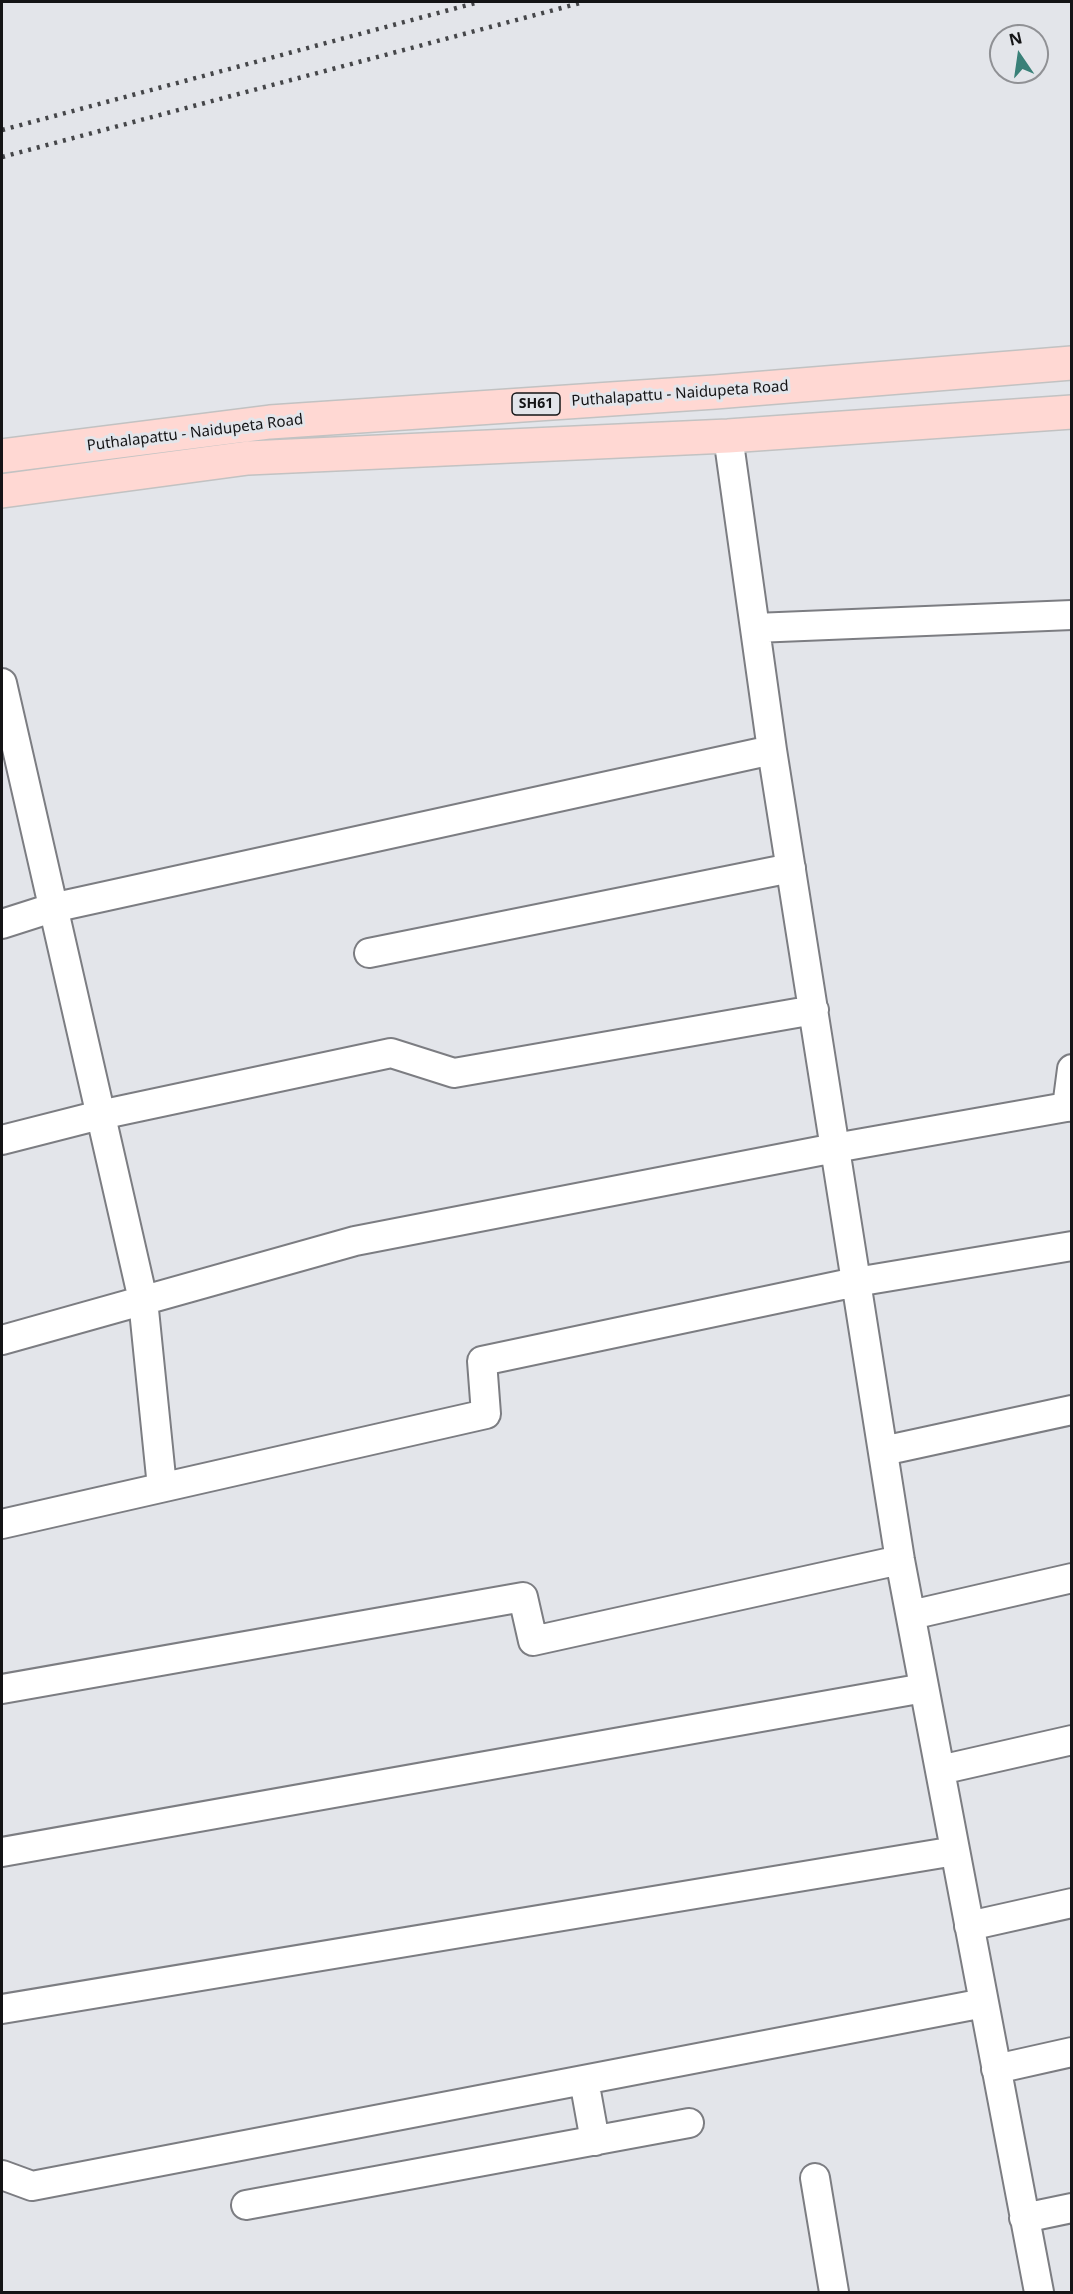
<!DOCTYPE html>
<style>
body{margin:0}
#map{position:relative;width:1073px;height:2294px;overflow:hidden;background:#e3e5ea;font-family:"Noto Sans",sans-serif}
canvas{display:block}
.frame{position:absolute;inset:0;border:3px solid #141416;pointer-events:none}
.north{position:absolute;left:989px;top:24px;width:60px;height:60px;box-sizing:border-box;background:#e3e5ea;border:2px solid #909195;border-radius:50%;rotate:347deg;font-size:16px;font-weight:700;line-height:24px;text-align:center;color:#141416}
.north::after{content:'';display:block;margin:auto;width:21px;height:27px;background:#398078;clip-path:polygon(50% 0,100% 100%,50% 72%,0 100%)}
</style>
<div id="map">
<canvas width="1073" height="2294"></canvas>
<div class="frame"></div>
<div class="north">N</div>
</div>
<script>
const ctx = document.querySelector('canvas').getContext('2d');
ctx.lineJoin = 'round';
function trace(path, color, width, dash) {
  ctx.strokeStyle = color;
  ctx.lineWidth = width;
  ctx.lineCap = dash ? 'butt' : 'round';
  ctx.setLineDash(dash || []);
  ctx.stroke(path);
}
function write(font, color, halo, rows, align = 'center') {
  ctx.font = font + ' "Noto Sans",sans-serif';
  ctx.lineWidth = 6;
  ctx.setLineDash([]);
  ctx.textBaseline = 'middle';
  ctx.strokeStyle = halo;
  ctx.fillStyle = color;
  for (const [text, x, y, turn = 0] of rows) {
    ctx.save();
    ctx.translate(x, y);
    ctx.rotate((+turn || 0) * Math.PI / 180);
    ctx.textAlign = isNaN(turn) ? turn : align;
    if (halo) ctx.strokeText(text, 0, 0);
    ctx.fillText(text, 0, 0);
    ctx.restore();
  }
}
const street = new Path2D(`
 M728,436L772,750L900,1560L1039,2292
 M755,628L1072,615
 M2,683L143,1300L162,1487
 M2,924L52,908L772,750
 M369,953L791,868
 M1067,1107L1072,1069
 M2,1140L100,1115L391,1053L454,1073L814,1010
 M2,1340L355,1241L835,1148L1072,1106
 M883,1451L1072,1410
 M2,1524L486,1414L482,1361L856,1282L1072,1246
 M911,1615L1072,1578
 M2,1689L523,1597L533,1641L900,1560
 M940,1770L1072,1740
 M2,1852L924,1688
 M969,1926L1072,1903
 M2,2009L955,1851
 M996,2069L1072,2052
 M584,2080L595,2141
 M2,2175L32,2186L984,2003
 M815,2178L834,2292
 M246,2205L689,2123
 M1024,2218L1072,2208`);
const primary = new Path2D(`
 M2,456L270,422L715,392L1072,363
 M2,491L248,458L728,436L1072,412`);
trace(street, '#7c7d82', 32);
trace(primary, '#c2c2c2', 36);
trace(street, '#fff', 28);
trace(primary, '#ffd8d3', 33);
trace(new Path2D(`
 M2,130L479,2
 M2,157L584,2`), '#454649', 4.5, [3, 6]);
for (const [x, y, w] of [
 [536,404,48]
]) {
  const box = new Path2D();
  box.roundRect(x - w / 2, y - 11, w, 22, 4.5);
  ctx.fillStyle = '#e3e5ea';
  ctx.fill(box);
  trace(box, '#141416', 1.5);
}
write('bold 14px', '#141416', null, [
 ["SH61",536,404]
]);
write('15px', '#141416', '#e3e5ea', [
 ["Puthalapattu - Naidupeta Road",680,394,-4],
 ["Puthalapattu - Naidupeta Road",195,433,-7]
]);
</script>
